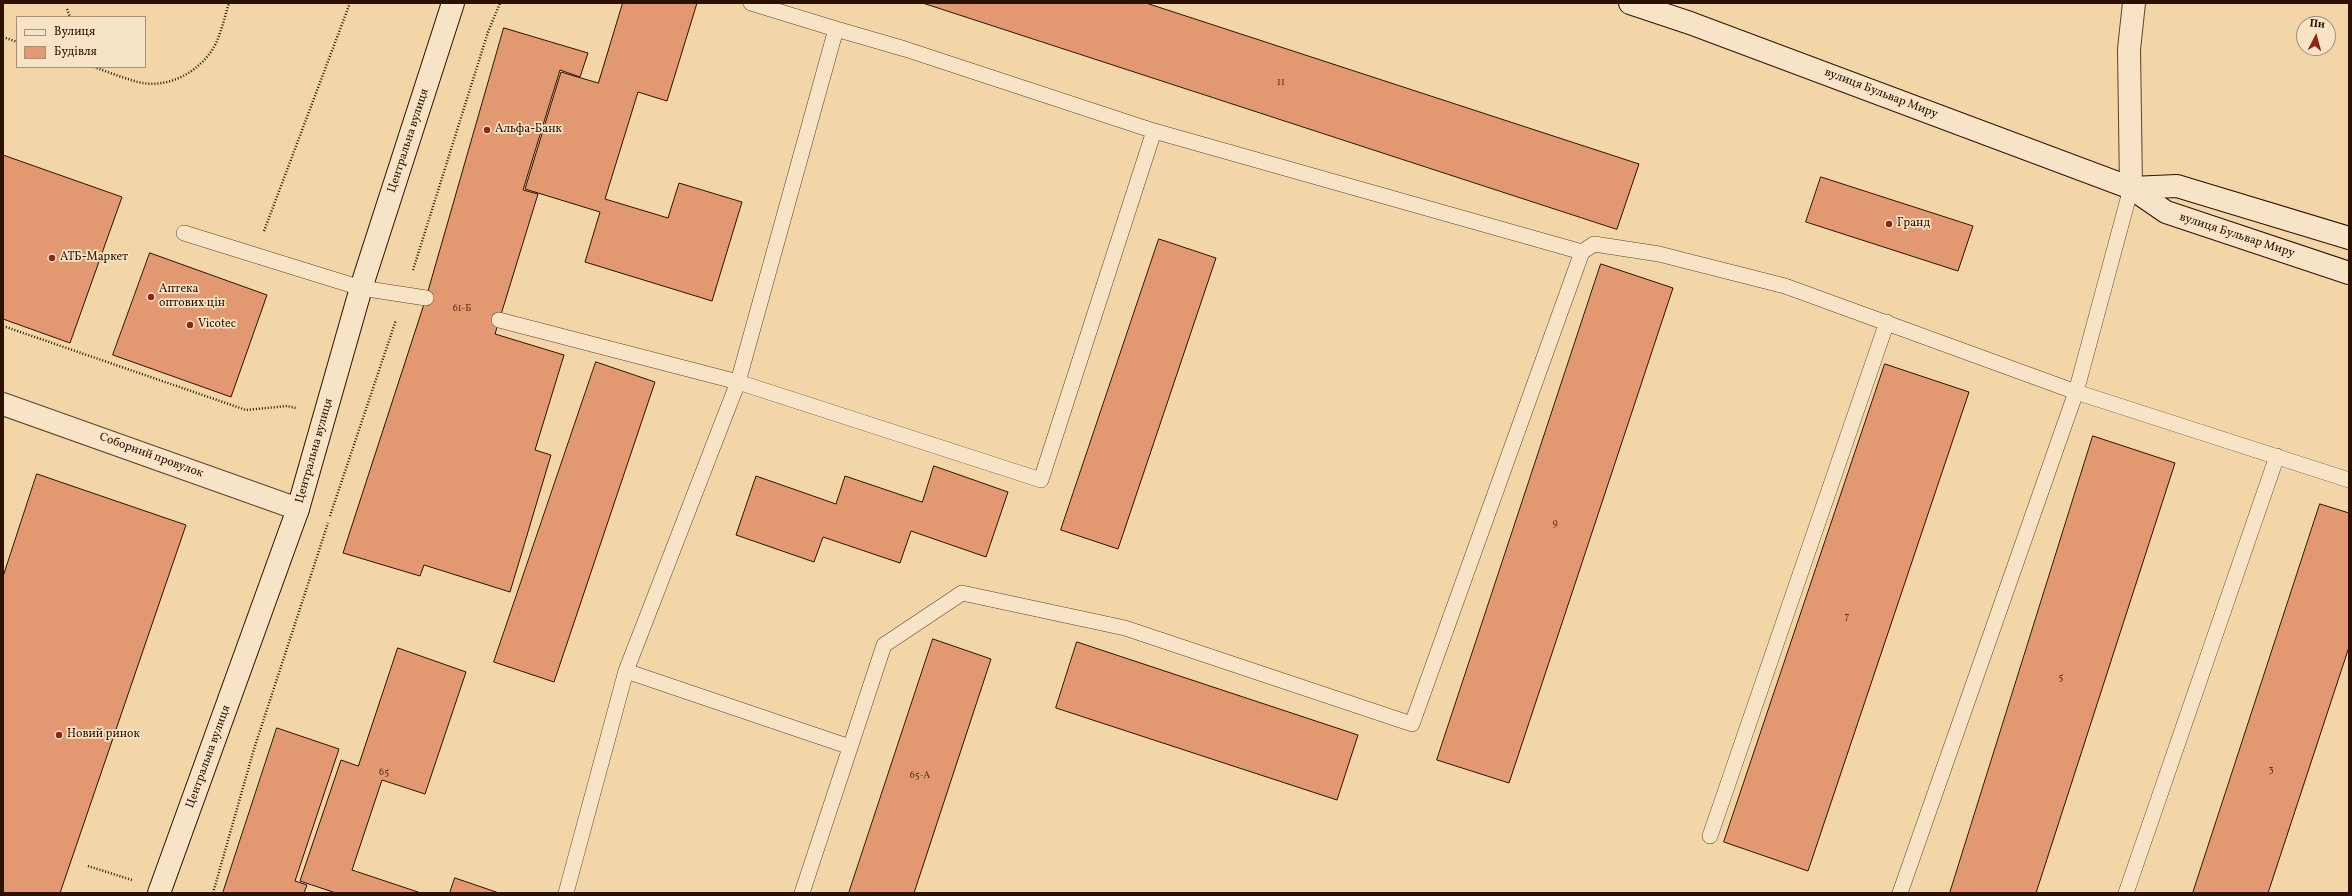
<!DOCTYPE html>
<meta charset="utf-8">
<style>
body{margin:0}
#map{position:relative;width:2352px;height:896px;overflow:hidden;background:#f2d6a8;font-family:Vollkorn,serif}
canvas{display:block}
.frame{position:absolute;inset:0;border:4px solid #2d1100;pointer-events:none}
.legend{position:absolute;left:16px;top:16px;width:130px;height:52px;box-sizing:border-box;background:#f7e4c6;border:1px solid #a69077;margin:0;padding:5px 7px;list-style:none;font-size:12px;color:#2d1100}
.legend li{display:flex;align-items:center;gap:8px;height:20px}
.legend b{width:20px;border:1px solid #a69077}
.north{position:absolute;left:2296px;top:16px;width:40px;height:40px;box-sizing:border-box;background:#f7e4c6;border:1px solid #a69077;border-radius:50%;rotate:6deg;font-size:11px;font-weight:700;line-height:16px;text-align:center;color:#2d1100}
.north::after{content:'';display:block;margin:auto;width:14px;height:18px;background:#8f2418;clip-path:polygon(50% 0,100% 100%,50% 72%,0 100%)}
</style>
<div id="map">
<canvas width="2352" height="896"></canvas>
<div class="frame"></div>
<ul class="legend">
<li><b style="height:5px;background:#f7e4c6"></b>Вулиця</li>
<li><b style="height:11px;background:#e29972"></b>Будівля</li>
</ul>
<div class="north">Пн</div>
</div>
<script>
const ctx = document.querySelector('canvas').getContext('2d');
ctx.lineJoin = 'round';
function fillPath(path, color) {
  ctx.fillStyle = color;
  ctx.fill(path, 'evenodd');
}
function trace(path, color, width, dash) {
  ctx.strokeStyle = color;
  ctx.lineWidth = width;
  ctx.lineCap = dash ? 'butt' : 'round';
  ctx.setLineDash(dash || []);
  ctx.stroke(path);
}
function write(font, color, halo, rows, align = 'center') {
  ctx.font = font + ' Vollkorn,serif';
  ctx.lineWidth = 3.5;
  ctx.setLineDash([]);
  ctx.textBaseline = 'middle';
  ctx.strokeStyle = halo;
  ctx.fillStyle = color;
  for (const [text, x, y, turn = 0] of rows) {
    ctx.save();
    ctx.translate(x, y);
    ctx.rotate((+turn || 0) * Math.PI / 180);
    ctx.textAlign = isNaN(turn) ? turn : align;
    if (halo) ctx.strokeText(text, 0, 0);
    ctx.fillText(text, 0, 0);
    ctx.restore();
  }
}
const building = new Path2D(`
 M623,3H697L667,101L638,92L605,199L668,218L679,183L742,202L712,301L585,262L600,212L525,189L561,72L598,83Z
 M923,3H1146L1639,164L1617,229Z
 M504,28L588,53L580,77L560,70L523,190L538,194L495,334L564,355L535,450L551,455L510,592L424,565L420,576L343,553L426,298Z
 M3,155L122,197L70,343L3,319Z
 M1821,177L1973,226L1958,271L1806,222Z
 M1159,239L1216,258L1118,549L1061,530Z
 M150,253L267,295L231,397L113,355Z
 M1601,264L1673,288L1509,783L1437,760Z
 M596,362L655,382L554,682L494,662Z
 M1885,364L1969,392L1808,871L1724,842Z
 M2093,436L2175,463L2036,893H1950Z
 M934,466L1008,492L986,557L911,531L900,563L823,537L814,562L736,535L756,476L836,504L845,476L922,502Z
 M37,474L186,525L60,893H3V577Z
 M2320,504L2349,513V647L2268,893H2193Z
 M933,639L991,659L914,893H849Z
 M1077,642L1358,735L1337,800L1056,708Z
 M398,648L466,672L425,794L382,780L352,870L421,893H336L300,881L341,760L358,766Z
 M277,728L339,749L295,881L307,885L304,893H223Z
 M455,878L499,893H450Z`);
fillPath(building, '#e29972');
trace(building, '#2d1100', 1);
const lane = new Path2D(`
 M751,3L836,29
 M2131,188L2076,392L2349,480
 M184,233L361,288L426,298
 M499,320L738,382L1041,480L1154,131
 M626,671L850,747
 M1710,836L1887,322
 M566,893L626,671L738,382L836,29L905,49L1154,131L1582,252L1594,244L1659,254L1785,286L2076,392L1900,893
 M802,893L884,645L962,593L1125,628L1412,724L1582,252
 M2126,893L2277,456`);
const street = new Path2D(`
 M2131,188L2129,49L2134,3
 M3,404L298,509`);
const secondary = new Path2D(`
 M1630,3L1690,23L2131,188L2166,212L2349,273
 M2131,188L2177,186L2349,238
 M159,893L298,509L361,288L453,3`);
trace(lane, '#5e422a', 16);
trace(street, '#5e422a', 24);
trace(secondary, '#2d1100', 24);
trace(new Path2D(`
 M67,9L70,17
 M3,37L17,42
 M94,67C108,72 123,78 138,82C169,90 204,70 217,41C222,29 225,16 229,3
 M264,231L350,3
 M413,270L488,32L500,3
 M3,326L246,410L287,406L296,408
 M330,516L396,320
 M88,866L132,880
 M213,893L254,749L328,523`), '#2d1100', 2.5, [1, 2]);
trace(lane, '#f7e4c6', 15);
trace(street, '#f7e4c6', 22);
trace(secondary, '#f7e4c6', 22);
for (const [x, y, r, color] of [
 [487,130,4,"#8f2418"],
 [1889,224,4,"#8f2418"],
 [52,258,4,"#8f2418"],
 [151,297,4,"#8f2418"],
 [190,325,4,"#8f2418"],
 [59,735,4,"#8f2418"]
]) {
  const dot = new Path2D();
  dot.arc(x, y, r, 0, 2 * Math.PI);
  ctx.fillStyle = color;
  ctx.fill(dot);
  trace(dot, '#f7e4c6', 1.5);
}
write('10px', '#5a331c', null, [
 ["11",1281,83],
 ["61-Б",462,309],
 ["9",1555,524],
 ["7",1847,617],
 ["5",2061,678],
 ["3",2271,770],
 ["65",384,773],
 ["65-А",920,776]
]);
write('12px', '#2d1100', '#f7e4c6', [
 ["вулиця Бульвар Миру",1881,94,21],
 ["Центральна вулиця",409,141,-72],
 ["вулиця Бульвар Миру",2237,236,18],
 ["Центральна вулиця",315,451,-74],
 ["Соборний провулок",151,456,20],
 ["Центральна вулиця",209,757,-70]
]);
write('12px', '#2d1100', '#f7e4c6', [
 ["Альфа-Банк",495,130],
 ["Гранд",1897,224],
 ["АТБ-Маркет",60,258],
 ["Аптека",159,290],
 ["оптових цін",159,304],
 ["Vicotec",198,325],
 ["Новий ринок",67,735]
], 'left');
</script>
